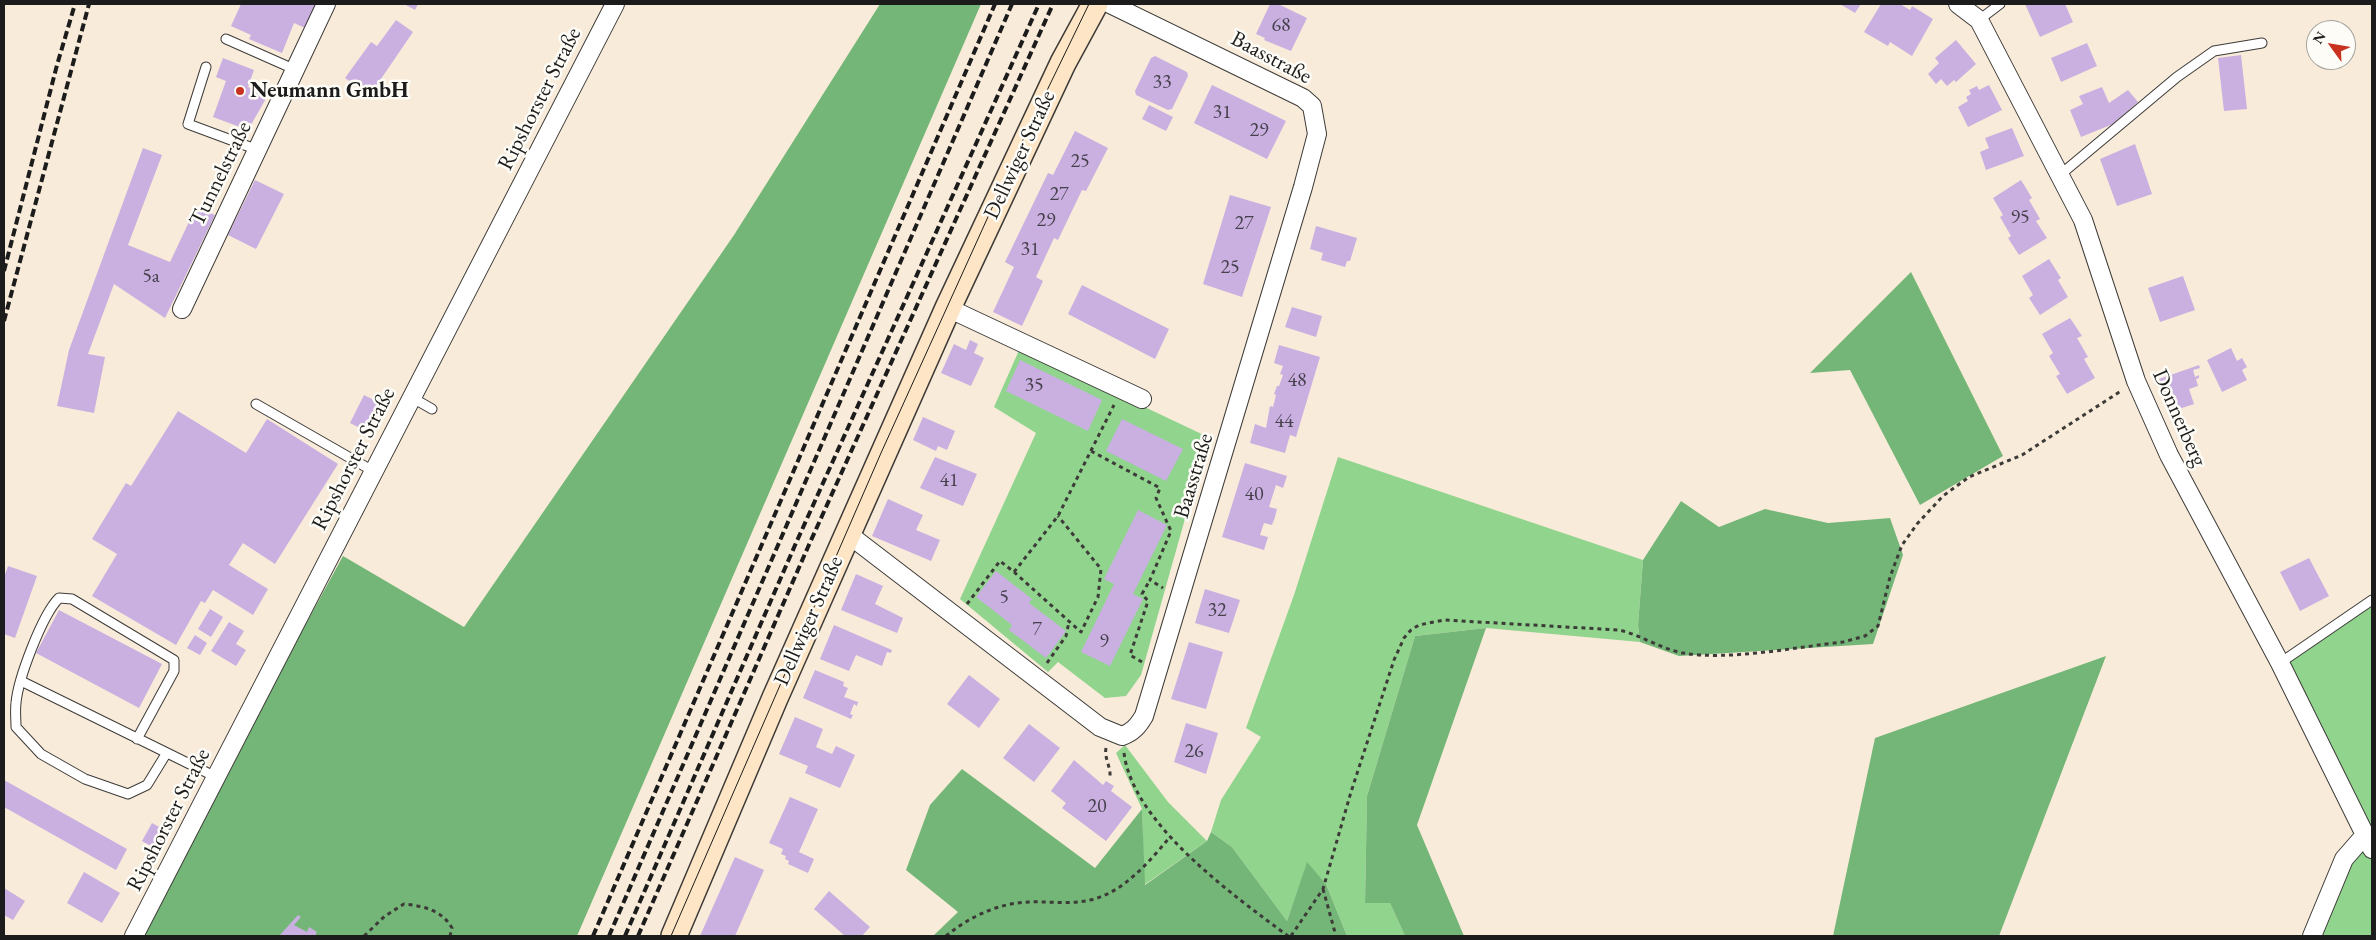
<!DOCTYPE html>
<meta charset="utf-8">
<style>
body{margin:0}
#map{position:relative;width:2376px;height:940px;overflow:hidden;background:#f9ebd9;font-family:"EB Garamond",serif}
canvas{display:block}
.frame{position:absolute;inset:0;border:5px solid #1c1c1c;pointer-events:none}
.north{position:absolute;left:2306px;top:20px;width:50px;height:50px;box-sizing:border-box;background:#fdfcf7;border:1px solid #a3a29f;border-radius:50%;rotate:302deg;font-size:14px;font-weight:700;line-height:20px;text-align:center;color:#1c1c1c}
.north::after{content:'';display:block;margin:auto;width:18px;height:22px;background:#c8321e;clip-path:polygon(50% 0,100% 100%,50% 72%,0 100%)}
</style>
<div id="map">
<canvas width="2376" height="940"></canvas>
<div class="frame"></div>
<div class="north">N</div>
</div>
<script>
const ctx = document.querySelector('canvas').getContext('2d');
ctx.lineJoin = 'round';
function fillPath(path, color) {
  ctx.fillStyle = color;
  ctx.fill(path, 'evenodd');
}
function trace(path, color, width, dash) {
  ctx.strokeStyle = color;
  ctx.lineWidth = width;
  ctx.lineCap = dash ? 'butt' : 'round';
  ctx.setLineDash(dash || []);
  ctx.stroke(path);
}
function write(font, color, halo, rows, align = 'center') {
  ctx.font = font + ' "EB Garamond",serif';
  ctx.lineWidth = 5;
  ctx.setLineDash([]);
  ctx.textBaseline = 'middle';
  ctx.strokeStyle = halo;
  ctx.fillStyle = color;
  for (const [text, x, y, turn = 0] of rows) {
    ctx.save();
    ctx.translate(x, y);
    ctx.rotate((+turn || 0) * Math.PI / 180);
    ctx.textAlign = isNaN(turn) ? turn : align;
    if (halo) ctx.strokeText(text, 0, 0);
    ctx.fillText(text, 0, 0);
    ctx.restore();
  }
}
fillPath(new Path2D(`
 M1020,348L1208,437L1141,675L1126,696L1105,698L1058,662L1048,672L960,599L1036,433L994,407Z
 M1338,457L1643,560L1638,625L1640,642L1486,628L1415,636L1367,796L1365,902L1390,903L1405,936H1347L1326,884L1307,863L1287,921L1232,847L1211,832L1221,800L1261,737L1246,728L1294,595Z
 M2372,605V841L2283,663Z
 M1125,745L1168,802L1207,841L1144,885L1142,809L1116,753Z
 M2363,840L2372,857V936H2315Z`), '#90d48d');
fillPath(new Path2D(`
 M880,4H981L577,936H141L222,777L343,556L464,627L734,235Z
 M1911,272L2003,456L1920,505L1850,370L1810,373Z
 M1681,501L1719,527L1765,509L1828,523L1890,518L1903,555L1873,644L1679,656L1640,642L1638,625L1643,560Z
 M1486,628L1417,825L1464,936H1405L1390,903H1365L1367,796L1415,636Z
 M2106,656L1999,936H1833L1875,738Z
 M962,769L1095,868L1142,809L1145,885L1207,841L1211,832L1232,847L1287,921L1307,862L1326,884L1347,936H933L958,912L906,870L930,805Z`), '#74b678');
fillPath(new Path2D(`
 M241,4H316L305,28L294,23L282,53L249,39L251,35L231,26Z
 M404,4H418L415,10Z
 M1270,4H1278L1307,18L1291,51L1264,40L1265,38L1256,34Z
 M1840,4H1861L1855,13Z
 M1881,4H1900L1910,10L1912,6L1933,19L1912,56L1890,42L1888,46L1864,32Z
 M2025,4H2065L2073,22L2040,37Z
 M396,20L413,32L370,95L345,78L371,42L377,46Z
 M1956,40L1976,64L1956,82L1954,80L1947,86L1941,79L1936,84L1928,74L1939,63L1935,58Z
 M2087,43L2097,66L2061,82L2051,58Z
 M2241,55L2247,109L2224,111L2218,58Z
 M1155,56L1187,72L1188,76L1172,109L1168,110L1136,95L1135,91L1151,58Z
 M223,58L254,70L248,87L268,95L248,130L213,117L226,81L216,77Z
 M1212,85L1286,121L1267,159L1194,123Z
 M1989,85L2002,110L1968,127L1958,107L1968,101L1966,97L1971,94L1969,90L1977,86L1979,90Z
 M2102,87L2109,103L2128,90L2138,102L2113,124L2081,137L2070,110L2083,104L2079,96Z
 M1149,105L1173,117L1166,131L1142,119Z
 M2012,128L2024,156L1986,170L1980,152L1989,148L1985,138Z
 M1075,131L1108,148L1086,191L1082,190L1058,240L1054,238L1036,277L1043,281L1022,326L993,312L1014,267L1005,262L1048,173L1053,175Z
 M2135,144L2152,194L2117,206L2100,159Z
 M143,148L162,155L128,245L170,262L196,207L215,215L165,318L114,284L88,354L105,357L94,413L57,406L69,350Z
 M255,180L284,194L256,249L228,235Z
 M2021,180L2032,198L2029,200L2040,219L2036,221L2047,238L2019,255L2008,238L2011,236L2000,217L2003,215L1993,198Z
 M1230,195L1271,207L1242,297L1203,284Z
 M1316,226L1357,238L1350,261H1347L1345,267L1321,260L1323,253L1310,249Z
 M2049,259L2061,278L2058,280L2068,297L2040,315L2029,298L2033,295L2022,276Z
 M2183,276L2195,310L2160,322L2148,288Z
 M1082,285L1169,329L1155,359L1068,314Z
 M1292,307L1322,316L1316,337L1285,327Z
 M2070,318L2082,336L2077,338L2088,357L2084,359L2095,378L2067,394L2056,376L2060,374L2049,356L2053,353L2042,334Z
 M970,340L978,344L974,353L984,358L971,386L941,373L954,344L966,350Z
 M1279,345L1320,357L1296,437L1290,435L1285,453L1250,443L1255,424L1266,428L1270,406L1273,407L1276,395L1274,394L1277,386H1279L1283,375L1280,374L1283,366L1274,363Z
 M2231,348L2237,361L2242,358L2247,367L2242,370L2247,380L2222,392L2207,360Z
 M1020,360L1102,400L1088,431L1006,391Z
 M2199,365L2200,368L2193,370L2195,377L2199,375V378L2196,379L2198,386L2189,389L2194,404L2170,412L2159,379Z
 M364,395L378,402L364,430L350,423Z
 M178,411L246,453L267,419L338,464L275,564L243,543L229,565L268,589L253,615L213,590L205,603L201,601L176,645L92,596L117,554L92,539L126,483L131,486Z
 M923,417L955,431L947,450L938,446L936,451L913,440Z
 M1122,419L1183,449L1166,481L1106,451Z
 M935,457L977,474L963,506L920,488Z
 M1245,463L1287,476L1283,488L1276,485L1269,507L1277,509L1275,517L1272,525L1264,523L1260,535L1268,537L1264,550L1222,537Z
 M888,499L923,515L916,530L940,540L931,561L872,536Z
 M1138,510L1167,525L1133,594L1143,599L1110,666L1081,652L1114,584L1104,579Z
 M2309,558L2329,596L2300,611L2280,572Z
 M8,566L37,576L15,638L4,634V577Z
 M996,571L1032,599L1029,603L1066,631L1046,658L1009,630L1012,625L976,597Z
 M856,574L883,586L875,604L903,618L897,633L841,610Z
 M1205,589L1240,600L1229,633L1195,623Z
 M210,609L223,617L211,637L198,629Z
 M59,610L162,664L139,708L36,653Z
 M229,622L244,631L236,644L246,650L236,666L211,651Z
 M834,625L892,650L891,653L887,652L882,666L856,655L849,671L820,659Z
 M195,635L207,643L200,655L187,648Z
 M1189,642L1223,652L1206,709L1171,699Z
 M815,670L844,682L843,686L848,688L844,697L858,702L857,706L854,704L850,714L853,715L851,719L803,698Z
 M969,675L1000,699L979,728L947,704Z
 M795,717L823,729L816,747L832,754L836,746L855,755L840,788L805,773L808,766L779,754Z
 M1186,723L1218,733L1206,774L1174,762Z
 M1029,724L1060,748L1034,782L1003,758Z
 M1074,760L1103,785L1106,781L1114,786L1111,791L1132,807L1106,841L1062,808L1066,803L1051,791Z
 M4,780L127,849L116,870L4,807Z
 M790,797L818,809L799,852L814,859L808,873L788,864L789,861L785,859L786,856L781,854L783,849L769,843Z
 M152,823L168,832L158,850L142,841Z
 M735,857L764,870L735,936H700Z
 M84,872L120,893L102,923L67,903Z
 M4,888L25,901L13,920L4,915Z
 M829,891L870,927L862,936H845L814,909Z
 M298,915L301,917L294,925L307,932L309,927L317,932L315,936H279Z`), '#c9b0e1');
const service = new Path2D(`
 M1979,20L2000,4
 M226,39L296,70
 M206,67L188,124L258,150
 M2060,175L2177,77L2214,51L2262,43
 M411,397L432,409
 M256,404L373,471
 M2280,663L2372,600
 M21,681L216,777
 M137,739L174,671V660L72,599L59,598C42,615 18,679 16,703C15,711 16,719 16,727L41,754L85,779L128,794L147,785L166,754`);
const minor = new Path2D(`
 M1958,4L1979,20L2083,220L2136,381L2169,455L2280,663L2372,849
 M948,308L1142,399
 M182,309L326,4
 M848,534L1100,727L1122,736C1133,732 1138,726 1144,716L1303,187L1317,134L1312,106L1303,98L1110,4
 M134,936L615,4
 M2312,936L2344,859L2365,835`);
const secondary = new Path2D(`
 M674,936L775,698L948,308L1063,63L1095,4`);
trace(service, '#3d3b38', 11);
trace(minor, '#3d3b38', 20);
trace(secondary, '#3d3b38', 28);
trace(new Path2D(`
 M1091,451L1160,488L1156,498L1171,531L1150,580L1163,588
 M1014,572L1081,632L1098,597L1101,569L1058,516
 M967,604L1000,561L1014,572L1058,516L1114,405
 M1142,662L1130,655L1148,601L1142,594L1150,580
 M1047,663L1066,636L1069,622
 M1106,748C1104,758 1111,767 1110,777
 M1124,753C1133,824 1233,895 1288,936
 M1323,889L1336,936
 M364,936L385,916L404,904C423,906 442,910 452,928L450,936
 M946,936C969,917 998,903 1029,902C1049,901 1070,905 1090,900C1123,893 1149,862 1170,837
 M1291,936L1323,889L1351,792L1394,660L1404,638L1411,630L1419,625L1444,620L1619,630C1641,635 1661,649 1683,653C1728,661 1797,647 1843,642L1865,636L1878,626L1890,577L1902,545L1917,524L1943,496L1969,477L2022,455L2121,391`), '#3d3b38', 3, [4, 4]);
trace(service, '#fff', 9);
trace(minor, '#fff', 18);
trace(secondary, '#fde5c5', 25);
trace(new Path2D(`
 M671,936L881,453L1021,144L1089,4`), '#1c1c1c', 1);
trace(new Path2D(`
 M4,271L57,65L75,4
 M4,321L89,4
 M593,936L995,4
 M609,936L1012,4
 M625,936L796,543L1039,4
 M638,936L808,547L1053,4`), '#1c1c1c', 4, [8, 4]);
for (const [x, y, r, color] of [
 [240,91,5,"#c8321e"]
]) {
  const dot = new Path2D();
  dot.arc(x, y, r, 0, 2 * Math.PI);
  ctx.fillStyle = color;
  ctx.fill(dot);
  trace(dot, '#fdfcf7', 2);
}
write('20px', '#47414d', null, [
 ["68",1281,26],
 ["33",1162,83],
 ["31",1222,113],
 ["29",1259,131],
 ["25",1080,162],
 ["27",1059,195],
 ["95",2020,218],
 ["29",1046,221],
 ["27",1244,224],
 ["31",1030,250],
 ["25",1230,268],
 ["5a",151,277],
 ["48",1297,381],
 ["35",1034,386],
 ["44",1284,422],
 ["41",949,481],
 ["40",1254,495],
 ["5",1004,598],
 ["32",1217,611],
 ["7",1037,630],
 ["9",1104,642],
 ["26",1194,752],
 ["20",1097,807]
]);
write('22px', '#1c1c1c', '#fdfcf7', [
 ["Baasstraße",1271,58,28],
 ["Ripshorster Straße",540,99,-63],
 ["Dellwiger Straße",1020,155,-65],
 ["Tunnelstraße",221,174,-64],
 ["Donnerberg",2179,418,66],
 ["Ripshorster Straße",354,459,-63],
 ["Baasstraße",1194,476,-73],
 ["Dellwiger Straße",809,621,-66],
 ["Ripshorster Straße",169,820,-63]
]);
write('bold 22px', '#1c1c1c', '#fdfcf7', [
 ["Neumann GmbH",250,91]
], 'left');
</script>
